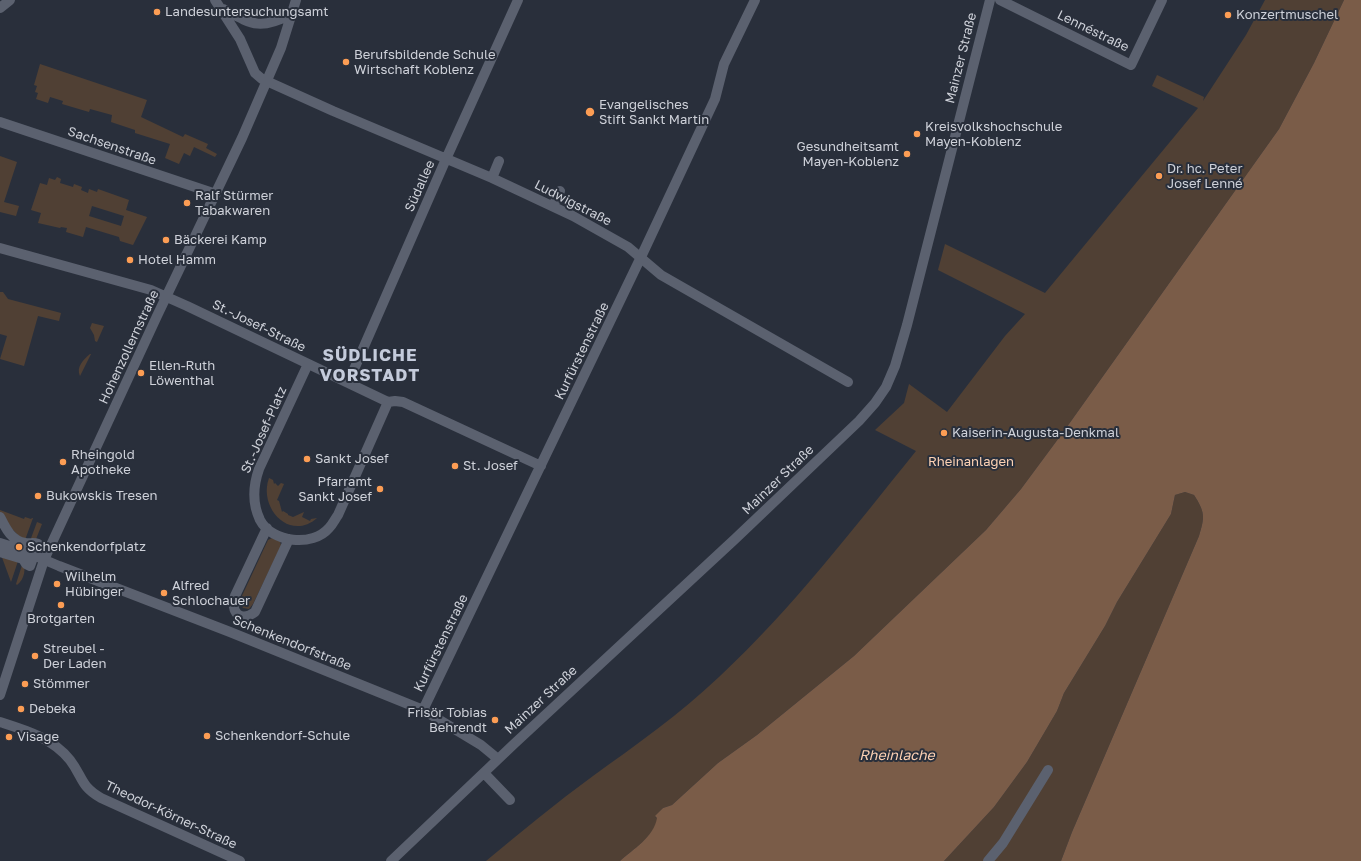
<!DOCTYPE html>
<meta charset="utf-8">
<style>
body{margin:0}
canvas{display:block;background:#292f3b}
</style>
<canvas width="1361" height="861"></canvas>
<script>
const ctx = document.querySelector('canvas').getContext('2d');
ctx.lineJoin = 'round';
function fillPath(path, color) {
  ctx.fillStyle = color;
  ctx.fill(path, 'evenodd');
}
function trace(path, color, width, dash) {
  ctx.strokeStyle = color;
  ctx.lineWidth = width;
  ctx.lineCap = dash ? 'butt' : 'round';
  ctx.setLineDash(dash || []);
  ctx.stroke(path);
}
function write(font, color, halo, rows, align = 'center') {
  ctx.font = font + ' "Golos Text",sans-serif';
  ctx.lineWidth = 4;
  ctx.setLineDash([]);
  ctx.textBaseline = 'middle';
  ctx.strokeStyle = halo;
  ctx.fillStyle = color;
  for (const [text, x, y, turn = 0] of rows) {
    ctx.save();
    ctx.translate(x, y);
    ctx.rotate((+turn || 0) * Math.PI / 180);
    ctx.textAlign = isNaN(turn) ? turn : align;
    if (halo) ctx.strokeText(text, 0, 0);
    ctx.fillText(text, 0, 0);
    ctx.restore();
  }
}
fillPath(new Path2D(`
 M1265,0H1344L1314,63L1279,129L1064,431L1021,489L986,530L854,656L757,735L718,763L672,805L663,808L655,817L658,818C654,837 633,849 620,861H486C521,832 556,803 593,776C636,745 680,714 719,677C792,609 853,529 916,451L875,430L904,403L909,384L947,412L1005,336L1025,314L938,270L945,244L1045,293L1198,108L1152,86L1157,75L1204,97L1203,101L1246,35Z
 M40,64L147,100L141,117L183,137L185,134L208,144L206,148L217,154L215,157L194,147L190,156L184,153L179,164L165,158L170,144L135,133V130L111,122L112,115L90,109L89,112L62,104L63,101L50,97L48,103L36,99L38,93L35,92L37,86L34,85Z
 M0,156L17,162L4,202L19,206L16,216L0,212Z
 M57,177L61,179L60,183L73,187L74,184L82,187L81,190L88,193L89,189L97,192L98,189L129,200L126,210L147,217L133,245L120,241L119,237L86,227L83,237L66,232L67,228L61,227L60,228L38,223L41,213L31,210L40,183L47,185L49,178L55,180ZM92,206L124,216L121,226L89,216Z
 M0,292H3L8,299L61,313L59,321L38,316L24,366L0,359L7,336L0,334Z
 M92,323L104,326L97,342L95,341L94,335L90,328Z
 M90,354H91L80,376C76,367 83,360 90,354Z
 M269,478L273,480L274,484L275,483L278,486L281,483L284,484L277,500L279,501L282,512L283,511L288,514V515L293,517L304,512L302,517L310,521L311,519L317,518C290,542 258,508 269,478Z
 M1185,492L1194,495C1205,512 1205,517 1199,536L1072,832L1061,861H944L994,807L1027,762L1057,711L1064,693L1105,626L1117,602L1171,514L1175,495Z
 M0,510L24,519L25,517L31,519L32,518H33L25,540L30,541L37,522L42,524L36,539L26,543L0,517Z
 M272,538L280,541L281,546L253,604L249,609L243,608L240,602L241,598L268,540Z
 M0,552L23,559C26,568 25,579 17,585L16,584L23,562L18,561L11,582Z`), '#504034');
fillPath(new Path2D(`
 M1344,0H1361V861H1061L1072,832L1199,536C1205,517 1205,512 1194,495L1185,492L1175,495L1171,514L1117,602L1105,626L1064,693L1057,711L1027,762L994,807L944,861H620C633,849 654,837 657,818L655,816L663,808L672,805L718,763L757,735L854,656L986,530L1021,489L1064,431L1279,129L1314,63Z`), '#7a5c48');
trace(new Path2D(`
 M215,0L240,39L255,73L262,79L333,111L492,178L573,216L628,247L661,275L848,382
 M1000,0L1131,65L1162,0
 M0,8L10,0
 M223,9C253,25 260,30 292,14
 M0,122L216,194
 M492,178L499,161
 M553,206L560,191
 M0,248L151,290L187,306L388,402L395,401L403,402L541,466
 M308,364L259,469C253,486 252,503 260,520C272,543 313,547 329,528C333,524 335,519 338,515L388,402
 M348,383L446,159L518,0
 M0,517C6,529 11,540 25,543C30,544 33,542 38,544L30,566L26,564L23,559L0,552
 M267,528L235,596C230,612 240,623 255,612L289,539
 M0,543L19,549L59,566L230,632L423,710L481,745L498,759
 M0,695L44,560L157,316L242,138L281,48L296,0
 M423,710L641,257L715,99L724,64L755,0
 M0,722C25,730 53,738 70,760C83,777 80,786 101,798L240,861
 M484,773L510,800
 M391,861L514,744L735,539L859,421L875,403L886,387L895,366L907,325L990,0
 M988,861L1003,843L1048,770`), '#5b616f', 10);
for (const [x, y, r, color] of [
 [157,12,4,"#fc9d54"],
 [1228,15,4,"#fc9d54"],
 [346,62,4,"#fc9d54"],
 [590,112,5,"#fc9d54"],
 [917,134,4,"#fc9d54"],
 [907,154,4,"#fc9d54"],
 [1159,176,4,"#fc9d54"],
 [187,203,4,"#fc9d54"],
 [166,240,4,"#fc9d54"],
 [130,260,4,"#fc9d54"],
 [141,373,4,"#fc9d54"],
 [944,433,4,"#fc9d54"],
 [307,459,4,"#fc9d54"],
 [63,462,4,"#fc9d54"],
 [455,466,4,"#fc9d54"],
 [380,489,4,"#fc9d54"],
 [38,496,4,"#fc9d54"],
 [19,547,4,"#fc9d54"],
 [57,584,4,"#fc9d54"],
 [164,593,4,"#fc9d54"],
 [61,605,4,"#fc9d54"],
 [35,656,4,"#fc9d54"],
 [25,684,4,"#fc9d54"],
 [21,709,4,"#fc9d54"],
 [495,720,4,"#fc9d54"],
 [207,736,4,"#fc9d54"],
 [9,737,4,"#fc9d54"]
]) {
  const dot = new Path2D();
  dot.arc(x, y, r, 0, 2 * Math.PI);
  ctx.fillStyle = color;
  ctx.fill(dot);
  trace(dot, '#292f3b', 1.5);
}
write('13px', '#ced1d9', '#292f3b', [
 ["Landesuntersuchungsamt",165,12],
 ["Konzertmuschel",1236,15],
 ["Berufsbildende Schule",354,55],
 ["Wirtschaft Koblenz",354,70],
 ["Evangelisches",599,105],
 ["Stift Sankt Martin",599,120],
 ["Kreisvolkshochschule",925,127],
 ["Mayen-Koblenz",925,142],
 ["Gesundheitsamt",899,147,"right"],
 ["Mayen-Koblenz",899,162,"right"],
 ["Dr. hc. Peter",1167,169],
 ["Josef Lenné",1167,184],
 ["Ralf Stürmer",195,196],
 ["Tabakwaren",195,211],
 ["Bäckerei Kamp",174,240],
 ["Hotel Hamm",138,260],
 ["Ellen-Ruth",149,366],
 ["Löwenthal",149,381],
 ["Kaiserin-Augusta-Denkmal",952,433],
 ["Rheingold",71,455],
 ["Apotheke",71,470],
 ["Sankt Josef",315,459],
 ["St. Josef",463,466],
 ["Pfarramt",372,482,"right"],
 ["Sankt Josef",372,497,"right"],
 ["Bukowskis Tresen",46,496],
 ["Schenkendorfplatz",27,547],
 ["Wilhelm",65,577],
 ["Hübinger",65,592],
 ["Alfred",172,586],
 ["Schlochauer",172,601],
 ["Brotgarten",61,619,"center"],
 ["Streubel -",43,649],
 ["Der Laden",43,664],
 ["Stömmer",33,684],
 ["Debeka",29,709],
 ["Frisör Tobias",487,713,"right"],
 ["Behrendt",487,728,"right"],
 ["Schenkendorf-Schule",215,736],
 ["Visage",17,737]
], 'left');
write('13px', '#ced1d9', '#292f3b', [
 ["Lennéstraße",1093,31,26],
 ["Mainzer Straße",961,58,-76],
 ["Sachsenstraße",112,146,19],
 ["Südallee",420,186,-66],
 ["Ludwigstraße",573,203,27],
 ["St.-Josef-Straße",259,326,26],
 ["Hohenzollernstraße",129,347,-65],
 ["Kurfürstenstraße",582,351,-64],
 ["St.-Josef-Platz",264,430,-66],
 ["Mainzer Straße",778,480,-44],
 ["Schenkendorfstraße",292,643,22],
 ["Kurfürstenstraße",441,643,-64],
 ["Mainzer Straße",541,700,-43],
 ["Theodor-Körner-Straße",171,815,25]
]);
write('13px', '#fdd2b4', '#292f3b', [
 ["Rheinanlagen",971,462]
]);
write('italic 14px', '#fcd0b3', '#292f3b', [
 ["Rheinlache",897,756]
]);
ctx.letterSpacing = '1px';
write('bold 17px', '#c4cbdb', '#292f3b', [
 ["SÜDLICHE",370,356],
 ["VORSTADT",370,376]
]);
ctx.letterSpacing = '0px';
</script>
